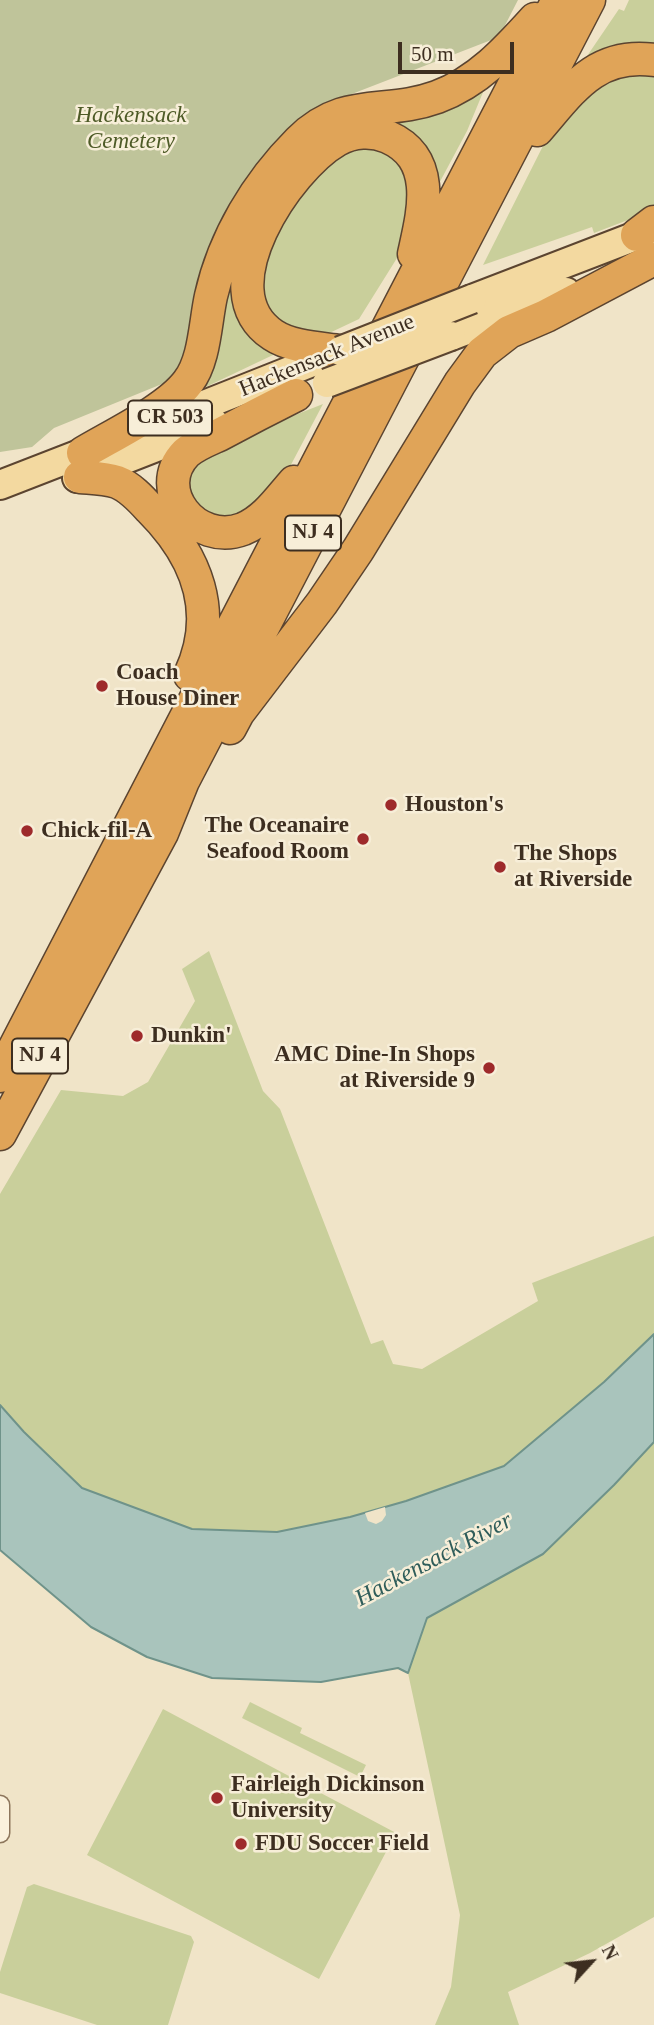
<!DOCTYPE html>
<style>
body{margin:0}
#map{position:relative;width:654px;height:2025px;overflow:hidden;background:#f0e4c8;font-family:Georgia,serif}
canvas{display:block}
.north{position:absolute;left:556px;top:1927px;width:70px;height:70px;-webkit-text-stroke:5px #f7eed8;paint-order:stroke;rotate:63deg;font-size:19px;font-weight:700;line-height:28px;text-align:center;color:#3d2e20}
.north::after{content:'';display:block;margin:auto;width:24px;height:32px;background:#3d2e20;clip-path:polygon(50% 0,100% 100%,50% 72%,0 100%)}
.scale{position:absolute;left:398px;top:42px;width:116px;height:32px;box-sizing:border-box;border:4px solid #3d2e20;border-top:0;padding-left:9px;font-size:21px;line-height:24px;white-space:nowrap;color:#3d2e20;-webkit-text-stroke:5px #f7eed8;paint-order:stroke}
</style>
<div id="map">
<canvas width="654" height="2025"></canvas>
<div class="north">N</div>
<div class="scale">50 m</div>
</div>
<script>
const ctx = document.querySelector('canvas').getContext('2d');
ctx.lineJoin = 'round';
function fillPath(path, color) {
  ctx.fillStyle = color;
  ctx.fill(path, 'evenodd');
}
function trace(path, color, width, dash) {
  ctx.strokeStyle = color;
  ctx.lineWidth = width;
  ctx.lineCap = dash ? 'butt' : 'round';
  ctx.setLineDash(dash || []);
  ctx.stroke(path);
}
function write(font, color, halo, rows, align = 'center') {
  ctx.font = font + ' Georgia,serif';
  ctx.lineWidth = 5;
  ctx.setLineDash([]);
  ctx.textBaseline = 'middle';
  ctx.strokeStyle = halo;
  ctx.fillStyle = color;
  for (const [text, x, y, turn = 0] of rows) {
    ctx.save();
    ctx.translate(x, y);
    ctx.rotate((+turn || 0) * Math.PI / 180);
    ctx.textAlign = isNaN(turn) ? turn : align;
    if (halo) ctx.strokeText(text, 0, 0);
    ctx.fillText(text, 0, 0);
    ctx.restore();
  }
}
fillPath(new Path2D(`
 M629,0H654V51L583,62L619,9L624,11Z
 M654,71V210L594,233L592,227L483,265L548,136L588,85L615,72Z
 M486,85L467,131L435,191L373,118Z
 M374,144L411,170L407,242L359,319L323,336L282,329L261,297L260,278L287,208L342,150Z
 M230,267L273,355L193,393Z
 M323,404L275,495L230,519L208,516L192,499L188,480L198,458L209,449Z
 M209,951L263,1091L280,1109L371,1344L383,1340L393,1364L422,1369L538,1301L532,1283L654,1236V1334L604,1382L504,1466L406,1501L350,1517L277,1532L192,1529L82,1488L24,1432L0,1405V1194L61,1090L123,1096L148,1082L195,1001L182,969Z
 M654,1442V1917L590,1953L508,1992L519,2025H435L451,1987L460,1915L408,1673L427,1618L543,1554L614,1485Z
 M250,1702L302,1728L300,1733L366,1765L360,1777L242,1718Z
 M163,1709L396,1833L319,1979L87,1855Z
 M34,1884L191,1936L194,1942L168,2025H97L0,1993V1972L27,1887Z`), '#c9cf9b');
fillPath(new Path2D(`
 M0,0H518L499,37L326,104L263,159L184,375L54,428L32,447L0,452Z`), '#bfc49a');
const water = new Path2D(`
 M654,1334V1442L614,1485L543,1554L427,1618L408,1673L398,1668L321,1682L212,1678L147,1657L91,1627L0,1550V1405L24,1432L82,1488L192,1529L277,1532L350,1517L406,1501L504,1466L604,1382Z`);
fillPath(water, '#a9c4bc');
trace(water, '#6f938a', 2);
fillPath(new Path2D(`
 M385,1507L386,1515L382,1521L376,1524L368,1521L365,1513Z`), '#f0e4c8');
const street = new Path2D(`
 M0,1805V1833`);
const primary = new Path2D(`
 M472,299L654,229
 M451,336L566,292
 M141,430L340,351
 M77,478L215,424
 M0,485L103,445`);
const highway = new Path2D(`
 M537,130C571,91 595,52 654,60
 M637,235L654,222
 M340,351C318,348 291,347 273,335C205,290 288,168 337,140C353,131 372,130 388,137C438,159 423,213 414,254
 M83,453C113,435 168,409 188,382C205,360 205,323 211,296C224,238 257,183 299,141C344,96 385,116 437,97C478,82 507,50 535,19
 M80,477C92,478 105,478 117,482C130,487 141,499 150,509C197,556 219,613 190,675
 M294,482C279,499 265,520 243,529C196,547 150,490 186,453C195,445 208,440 219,435C245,421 270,408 296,395
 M230,728L238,713L322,603L358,550L460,383L482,353L509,332L546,316L654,259
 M0,1076L558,0
 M0,1134L162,833L183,781L589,0`);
trace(street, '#8d765c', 21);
trace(primary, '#5b4430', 32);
trace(highway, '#5b4430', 35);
trace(street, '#faf1dc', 18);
trace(primary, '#f3d9a0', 28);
trace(highway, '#e0a458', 32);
const primaryBridge = new Path2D(`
 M340,351L472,299
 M327,383L451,336`);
trace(primaryBridge, '#5b4430', 32, []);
trace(primaryBridge, '#f3d9a0', 28);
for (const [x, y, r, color] of [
 [102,686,7,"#9e2a2b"],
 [391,805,7,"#9e2a2b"],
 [27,831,7,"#9e2a2b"],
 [363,839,7,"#9e2a2b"],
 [500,867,7,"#9e2a2b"],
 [137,1036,7,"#9e2a2b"],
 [489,1068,7,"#9e2a2b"],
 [217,1798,7,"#9e2a2b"],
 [241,1844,7,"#9e2a2b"]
]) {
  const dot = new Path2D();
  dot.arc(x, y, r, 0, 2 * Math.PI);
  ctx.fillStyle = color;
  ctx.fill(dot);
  trace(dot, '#f7eed8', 2.5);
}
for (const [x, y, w] of [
 [170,418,84],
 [313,533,56],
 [40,1056,56]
]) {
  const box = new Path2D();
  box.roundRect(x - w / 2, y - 17.5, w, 35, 5);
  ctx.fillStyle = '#f7eed8';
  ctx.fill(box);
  trace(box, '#3d2e20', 2);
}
write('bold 21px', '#3d2e20', null, [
 ["CR 503",170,418],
 ["NJ 4",313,533],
 ["NJ 4",40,1056]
]);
write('italic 23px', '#4d5a26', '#f7eed8', [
 ["Hackensack",131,116],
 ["Cemetery",131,142]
]);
write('23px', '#3d2e20', '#f7eed8', [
 ["Hackensack Avenue",327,356,-22]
]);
write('bold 23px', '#3d2e20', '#f7eed8', [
 ["Coach",116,673],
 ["House Diner",116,699],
 ["Houston's",405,805],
 ["The Oceanaire",349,826,"right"],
 ["Seafood Room",349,852,"right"],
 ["Chick-fil-A",41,831],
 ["The Shops",514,854],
 ["at Riverside",514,880],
 ["Dunkin'",151,1036],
 ["AMC Dine-In Shops",475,1055,"right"],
 ["at Riverside 9",475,1081,"right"],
 ["Fairleigh Dickinson",231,1785],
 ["University",231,1811],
 ["FDU Soccer Field",255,1844]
], 'left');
write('italic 24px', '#2f5d5a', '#f7eed8', [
 ["Hackensack River",434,1560,-28]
]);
</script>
